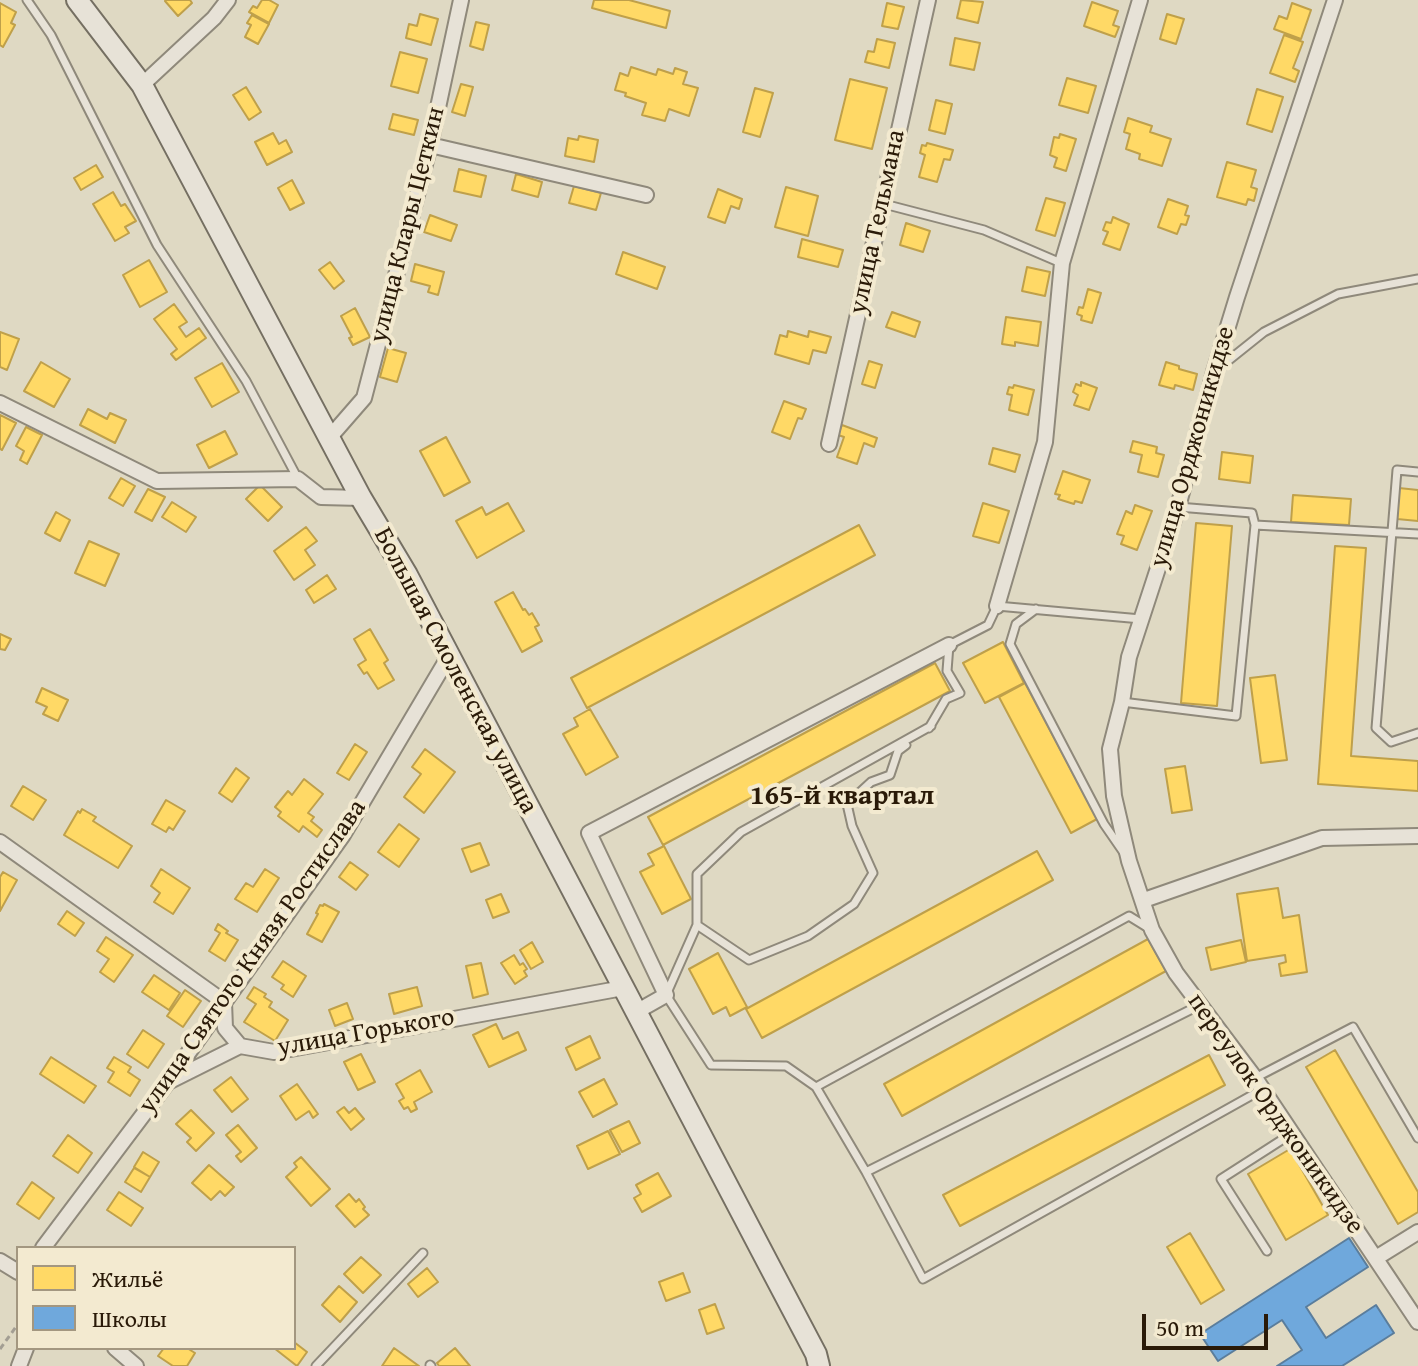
<!DOCTYPE html>
<meta charset="utf-8">
<style>
body{margin:0}
#map{position:relative;width:1418px;height:1366px;overflow:hidden;background:#dfd9c3;font-family:"Gentium Book Plus",serif}
canvas{display:block}
.legend{position:absolute;left:16px;top:1246px;width:280px;height:104px;box-sizing:border-box;background:#f3ead0;border:2px solid #a39780;margin:0;padding:10px 14px;list-style:none;font-size:24px;color:#2a1a08}
.legend li{display:flex;align-items:center;gap:16px;height:40px}
.legend b{width:40px;border:2px solid #a39780}
.scale{position:absolute;left:1142px;top:1314px;width:126px;height:36px;box-sizing:border-box;border:4px solid #2a1a08;border-top:0;padding-left:10px;font-size:24px;line-height:28px;white-space:nowrap;color:#2a1a08;-webkit-text-stroke:6px #f3ead0;paint-order:stroke}
</style>
<div id="map">
<canvas width="1418" height="1366"></canvas>
<ul class="legend">
<li><b style="height:22px;background:#ffd966"></b>Жильё</li>
<li><b style="height:22px;background:#6fa8dc"></b>Школы</li>
</ul>
<div class="scale">50 m</div>
</div>
<script>
const ctx = document.querySelector('canvas').getContext('2d');
ctx.lineJoin = 'round';
function fillPath(path, color) {
  ctx.fillStyle = color;
  ctx.fill(path, 'evenodd');
}
function trace(path, color, width, dash) {
  ctx.strokeStyle = color;
  ctx.lineWidth = width;
  ctx.lineCap = dash ? 'butt' : 'round';
  ctx.setLineDash(dash || []);
  ctx.stroke(path);
}
function write(font, color, halo, rows, align = 'center') {
  ctx.font = font + ' "Gentium Book Plus",serif';
  ctx.lineWidth = 8;
  ctx.setLineDash([]);
  ctx.textBaseline = 'middle';
  ctx.strokeStyle = halo;
  ctx.fillStyle = color;
  for (const [text, x, y, turn = 0] of rows) {
    ctx.save();
    ctx.translate(x, y);
    ctx.rotate((+turn || 0) * Math.PI / 180);
    ctx.textAlign = isNaN(turn) ? turn : align;
    if (halo) ctx.strokeText(text, 0, 0);
    ctx.fillText(text, 0, 0);
    ctx.restore();
  }
}
const homes = new Path2D(`
 M166,0H190L192,3L178,16L165,1Z
 M262,0H269L278,5L269,23L249,12L253,6L257,8Z
 M594,0H629L670,11L666,28L592,8Z
 M961,0L983,2L978,23L957,18Z
 M1092,2L1118,11L1113,25L1119,27L1115,37L1084,26Z
 M0,3L16,12L11,23L15,25L3,47L0,45Z
 M887,3L904,7L898,29L882,26Z
 M1292,3L1311,10L1301,39L1274,29L1279,16L1287,19Z
 M420,14L438,19L431,45L406,38L409,24L417,26Z
 M1167,14L1184,19L1176,44L1160,39Z
 M252,15L269,24L258,44L245,37L251,25L247,23Z
 M476,22L489,25L483,50L470,46Z
 M1284,35L1303,42L1293,68L1299,71L1295,82L1270,73Z
 M955,38L980,43L974,70L950,65Z
 M877,39L895,43L889,68L865,62L868,51L874,52Z
 M400,52L427,59L418,93L391,86Z
 M631,67L656,75L658,69L673,74L675,68L687,72L683,84L698,88L689,116L669,109L665,121L642,115L646,103L625,96L626,93L615,90L620,73L628,76Z
 M1067,78L1096,86L1088,113L1059,105Z
 M850,79L887,88L872,149L835,140Z
 M461,84L473,87L465,116L452,112Z
 M246,87L261,112L249,120L233,95Z
 M755,88L773,93L760,137L743,132Z
 M1257,89L1283,97L1272,132L1247,124Z
 M936,100L952,104L945,134L929,130Z
 M393,114L418,120L414,135L389,129Z
 M1128,118L1152,126L1150,132L1171,139L1162,166L1139,159L1140,154L1126,149L1130,134L1124,132Z
 M273,133L279,144L286,140L292,152L267,165L255,142Z
 M1060,134L1076,139L1066,171L1054,167L1057,158L1050,155L1054,137L1059,138Z
 M579,136L598,140L594,162L565,156L568,138L578,140Z
 M927,143L953,150L950,160L944,159L937,182L919,177L925,155L920,153L922,145L926,146Z
 M1227,162L1256,170L1251,187L1257,189L1254,201L1248,199L1246,205L1217,197Z
 M96,165L103,177L81,190L74,178Z
 M459,169L486,176L481,197L454,191Z
 M516,174L542,182L538,197L512,190Z
 M292,180L304,203L290,210L278,188Z
 M574,186L601,193L596,210L569,203Z
 M786,187L818,196L808,236L775,227Z
 M718,189L742,199L739,209L731,206L725,223L708,217Z
 M113,192L121,206L125,204L136,221L125,227L129,233L115,241L93,204Z
 M1046,198L1065,203L1055,236L1036,230Z
 M1168,199L1188,206L1185,215L1189,216L1186,225L1181,224L1177,234L1158,227Z
 M430,215L457,225L451,241L424,232Z
 M1113,217L1129,224L1120,250L1103,244L1108,232L1103,230L1106,222L1111,223Z
 M906,223L930,231L923,252L900,245Z
 M802,239L843,250L838,267L798,257Z
 M623,252L665,267L657,289L616,274Z
 M149,260L167,292L140,307L123,275Z
 M330,262L344,281L334,289L319,270Z
 M415,264L444,272L438,295L428,292L430,286L411,281Z
 M1027,267L1050,272L1045,296L1022,291Z
 M1088,289L1101,293L1092,323L1081,320L1082,316L1077,314L1079,307L1083,308Z
 M174,304L187,322L179,327L186,337L199,328L206,338L176,360L171,354L177,349L154,319Z
 M355,308L370,337L353,345L349,338L352,337L341,316Z
 M892,312L920,322L915,337L886,327Z
 M1006,317L1041,322L1038,346L1015,342V346L1002,344Z
 M788,331L808,337L809,331L831,337L826,353L813,350L809,364L775,354L780,335L787,337Z
 M0,332L19,339L7,370L0,367Z
 M388,348L406,353L397,382L380,377Z
 M869,361L882,365L875,388L862,384Z
 M41,362L70,379L54,407L24,391Z
 M1166,362L1179,366V369L1197,374L1193,390L1175,385L1174,389L1159,385Z
 M222,363L239,392L212,407L195,378Z
 M1081,382L1097,388L1089,410L1074,405L1078,395L1073,392L1076,384L1081,386Z
 M1014,385L1034,390L1028,415L1009,410L1012,395L1007,394L1009,387L1013,388Z
 M784,401L806,409L802,419L798,418L790,439L772,432Z
 M88,409L107,419L110,413L126,420L115,443L80,425Z
 M0,415L16,423L2,450L0,449Z
 M842,425L877,438L874,447L864,443L857,464L837,457L844,437L838,435Z
 M26,427L42,435L27,464L20,460L24,451L16,446Z
 M225,431L237,454L209,468L197,445Z
 M446,437L470,482L444,496L420,451Z
 M1133,441L1157,447L1156,453L1164,455L1158,477L1138,472L1142,455L1130,452Z
 M993,448L1020,455L1015,472L989,464Z
 M1222,452L1253,456L1250,483L1219,479Z
 M1063,471L1090,480L1082,503L1075,501L1074,504L1058,499L1060,495L1055,494Z
 M121,478L135,486L123,506L109,498Z
 M260,485L282,507L268,521L246,499Z
 M1399,488L1418,490V521L1397,519Z
 M148,489L165,497L152,521L135,512Z
 M1293,495L1351,499L1349,525L1291,522Z
 M172,502L196,517L186,532L162,517Z
 M508,503L524,531L477,558L456,521L482,507L486,515Z
 M983,503L1009,511L999,543L973,536Z
 M1135,505L1152,511L1137,550L1121,544L1124,536L1117,534L1126,511L1132,514Z
 M56,512L70,520L60,541L45,533Z
 M1196,523L1232,526L1217,706L1181,703Z
 M859,525L875,555L587,708L571,678Z
 M306,527L317,541L305,550L315,565L294,580L274,551Z
 M89,541L119,554L105,586L75,573Z
 M1335,546L1366,548L1351,756L1418,761V791L1318,784Z
 M327,575L336,589L314,603L306,590Z
 M513,592L523,610L525,609L529,615L532,613L539,625L535,627L542,641L522,652L495,602Z
 M370,629L388,660L384,663L394,680L378,689L367,672L364,674L358,665L366,660L354,639Z
 M0,634L11,639L5,650L0,649Z
 M1003,642L1024,683L985,703L963,663Z
 M935,663L950,691L663,845L648,817Z
 M1275,675L1287,760L1261,763L1250,678Z
 M1025,683L1097,819L1071,833L999,697Z
 M42,688L68,700L58,721L43,714L47,707L36,702Z
 M590,709L618,757L586,775L563,734L578,726L574,718Z
 M355,744L367,752L349,780L337,773Z
 M425,749L455,772L424,813L404,797L421,774L412,767Z
 M1185,766L1192,810L1172,813L1165,769Z
 M236,768L249,778L232,802L219,793Z
 M304,779L323,794L308,813L314,817L311,821L322,830L317,837L303,826L299,832L278,816L281,812L275,807L288,791L292,795Z
 M23,786L46,800L33,820L11,806Z
 M166,800L185,811L173,830L169,827L166,832L152,824Z
 M82,809L96,817L93,821L132,846L118,868L64,835L78,811L80,813Z
 M399,824L419,839L399,867L378,852Z
 M480,843L489,865L471,872L462,849Z
 M664,846L691,899L662,914L640,872L654,865L648,854Z
 M1037,851L1053,880L762,1038L746,1009Z
 M350,862L368,875L356,890L339,877Z
 M161,869L190,888L173,914L154,902L160,893L151,886Z
 M265,869L279,878L257,912L235,899L246,883L253,887Z
 M3,872L17,880L0,911V877Z
 M1278,888L1283,918L1299,915L1307,972L1281,976L1279,964L1286,962L1285,955L1247,961L1237,894Z
 M501,894L509,912L493,918L486,900Z
 M324,904L339,912L322,942L307,934L318,914L316,913L320,905L323,906Z
 M67,911L84,923L75,936L58,924Z
 M218,924L228,931L226,933L238,940L225,961L209,951L220,933L215,930Z
 M106,937L133,955L114,982L100,972L109,959L97,951Z
 M1148,939L1166,971L902,1116L884,1084Z
 M1241,940L1246,962L1211,970L1206,948Z
 M532,942L543,962L531,969L520,950Z
 M718,953L747,1007L730,1016L726,1007L713,1014L689,969Z
 M514,955L520,965L523,963L527,969L524,971L527,976L515,984L501,963Z
 M283,961L306,976L293,997L281,989L284,985L272,977Z
 M481,963L488,994L473,998L466,966Z
 M154,975L180,993L169,1010L142,992Z
 M254,987L266,994L264,997L272,1002L269,1007L288,1020L275,1041L244,1022L256,1004L247,998Z
 M417,987L422,1006L394,1014L389,994Z
 M185,990L201,1001L183,1027L167,1016Z
 M347,1003L353,1019L335,1026L329,1010Z
 M496,1024L503,1039L518,1032L526,1050L489,1067L473,1035Z
 M143,1030L164,1044L148,1068L127,1054Z
 M590,1036L600,1058L576,1070L566,1048Z
 M1335,1050L1418,1192V1212L1398,1224L1306,1067Z
 M361,1054L375,1082L358,1090L344,1062Z
 M1209,1055L1225,1085L960,1226L943,1195Z
 M51,1057L96,1086L84,1103L40,1074Z
 M114,1057L131,1067L128,1072L140,1080L130,1096L108,1082L114,1072L107,1068Z
 M420,1070L432,1092L414,1102L417,1109L411,1112L408,1107L404,1109L399,1101L404,1098L396,1084Z
 M231,1077L248,1099L232,1112L214,1090Z
 M604,1079L617,1104L593,1117L579,1092Z
 M297,1084L318,1114L313,1118L309,1111L296,1120L280,1096Z
 M344,1107L349,1113L355,1108L364,1119L351,1130L337,1112Z
 M191,1110L214,1133L196,1151L187,1142L191,1138L176,1124Z
 M629,1121L640,1143L622,1152L610,1130Z
 M238,1125L257,1148L241,1162L236,1156L241,1152L226,1135Z
 M608,1131L620,1154L588,1169L577,1146Z
 M68,1135L92,1153L78,1173L53,1156Z
 M1290,1149L1328,1215L1286,1240L1248,1174Z
 M143,1152L159,1162L150,1177L134,1167Z
 M301,1157L330,1189L311,1206L286,1177L297,1167L294,1163Z
 M209,1165L234,1187L225,1196L220,1191L211,1200L192,1183Z
 M134,1168L150,1177L141,1192L125,1182Z
 M658,1173L671,1196L642,1212L634,1198L641,1194L636,1185Z
 M32,1182L54,1198L39,1219L17,1204Z
 M119,1192L143,1208L131,1226L107,1210Z
 M349,1194L356,1202L359,1199L365,1207L363,1209L369,1215L355,1227L336,1206Z
 M1190,1233L1224,1290L1201,1304L1167,1247Z
 M361,1257L381,1275L363,1293L344,1274Z
 M427,1268L438,1282L418,1297L408,1284Z
 M683,1273L690,1292L666,1301L659,1282Z
 M339,1286L357,1302L340,1322L322,1305Z
 M715,1304L724,1328L707,1334L699,1310Z
 M294,1342L307,1352L297,1366L274,1348H294Z
 M164,1348H187L195,1353L187,1366H173L158,1356Z
 M394,1348L419,1366H382Z
 M455,1348L470,1366H439L437,1363Z`);
fillPath(homes, '#ffd966');
trace(homes, '#bfa04a', 2);
const schools = new Path2D(`
 M1349,1238L1368,1267L1306,1307L1326,1338L1376,1305L1394,1333L1342,1366H1277L1302,1350L1282,1320L1218,1361L1200,1334Z`);
fillPath(schools, '#6fa8dc');
trace(schools, '#5a7d9c', 2);
const service = new Path2D(`
 M27,0L51,35L157,245L246,381L298,479
 M884,204L984,230L1061,263
 M1219,368L1264,332L1338,294L1418,279
 M1418,472L1397,470L1376,728L1391,742L1418,733
 M1178,507L1252,513L1255,525L1418,534
 M1036,609L1016,624L1010,644L1104,824L1124,853
 M1122,702L1236,716L1255,525
 M931,726L741,832L697,874V925L666,995L711,1065L786,1066L816,1087L866,1172L923,1279L1263,1089
 M929,728L946,699L960,693L947,671L949,645L988,625L997,606L1141,619
 M697,925L749,960L808,936L854,904L873,873L852,826L847,804L871,782L890,775L898,751L906,745
 M1255,1078L1353,1027L1418,1138
 M816,1087L1129,916L1150,929
 M866,1172L1200,1005
 M1267,1251L1221,1179L1291,1134
 M430,1365L431,1366
 M316,1366L423,1253`);
const minor = new Path2D(`
 M1335,0L1237,297L1214,372L1178,507L1129,657L1122,702L1110,749L1114,796L1129,861L1152,930L1176,973L1255,1078L1418,1322
 M142,85L214,18L228,0
 M430,145L646,195
 M0,403L157,481L298,479L321,497L361,498
 M330,437L364,398L430,145L461,0
 M829,444L928,0
 M997,606L1045,442L1062,263L1140,0
 M0,842L224,1002L225,1028L240,1046L274,1052L623,988
 M1144,900L1322,838L1418,836
 M636,1012L666,995L589,833L949,645
 M170,1081L240,1046
 M43,1248L167,1083L343,835L449,656
 M1376,1258L1418,1232
 M0,1261L18,1272
 M115,1348L136,1366
 M19,1366L26,1348`);
const secondary = new Path2D(`
 M77,0L142,85L361,498L407,575L768,1263L816,1354L819,1366`);
trace(service, '#8f897b', 11);
trace(minor, '#8f897b', 18);
trace(secondary, '#756f62', 24);
trace(new Path2D(`
 M0,1349L18,1324`), '#a39e93', 3, [6, 4]);
trace(service, '#e7e2d7', 7);
trace(minor, '#e7e2d7', 14);
trace(secondary, '#e7e2d7', 20);
write('26px', '#2a1a08', '#f3ead0', [
 ["улица Тельмана",878,222,-78],
 ["улица Клары Цеткин",408,225,-76],
 ["улица Орджоникидзе",1193,447,-74],
 ["Большая Смоленская улица",455,671,62],
 ["улица Святого Князя Ростислава",253,957,-55],
 ["улица Горького",366,1033,-10],
 ["переулок Орджоникидзе",1275,1114,55]
]);
write('bold 28px', '#2a1a08', '#f3ead0', [
 ["165-й квартал",842,797]
]);
</script>
